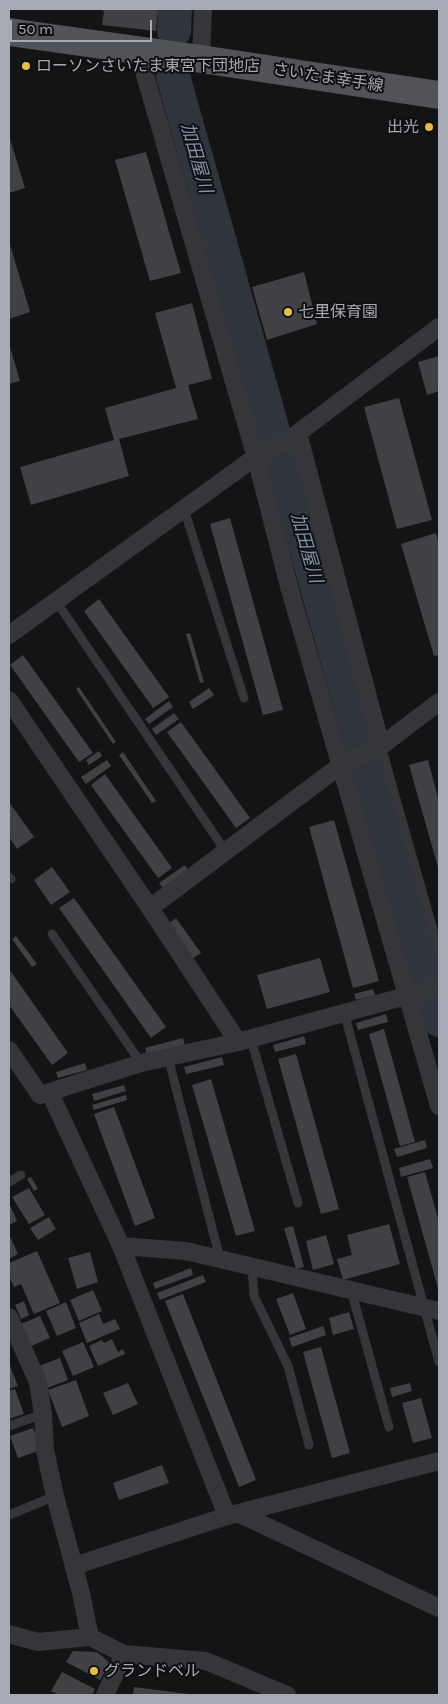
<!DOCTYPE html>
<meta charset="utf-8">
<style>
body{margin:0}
#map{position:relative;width:448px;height:1704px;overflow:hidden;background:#141415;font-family:Karla,sans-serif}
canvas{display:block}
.frame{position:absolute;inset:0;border:10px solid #a7a9b5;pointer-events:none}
.scale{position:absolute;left:10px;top:20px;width:142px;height:22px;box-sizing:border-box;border:2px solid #a7a9b5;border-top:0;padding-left:6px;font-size:15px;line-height:18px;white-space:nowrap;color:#a7a9b5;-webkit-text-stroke:4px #0f0f10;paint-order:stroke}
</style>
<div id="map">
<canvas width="448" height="1704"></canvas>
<div class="frame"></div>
<div class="scale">50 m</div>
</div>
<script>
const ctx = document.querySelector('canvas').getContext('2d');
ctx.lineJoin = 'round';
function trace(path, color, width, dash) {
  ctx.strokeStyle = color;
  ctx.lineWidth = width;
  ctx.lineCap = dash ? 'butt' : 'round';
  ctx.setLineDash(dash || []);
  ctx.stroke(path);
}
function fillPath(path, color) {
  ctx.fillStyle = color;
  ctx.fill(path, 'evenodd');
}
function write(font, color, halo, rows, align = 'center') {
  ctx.font = font + ' Karla,"Noto Sans JP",sans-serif';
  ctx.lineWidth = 4;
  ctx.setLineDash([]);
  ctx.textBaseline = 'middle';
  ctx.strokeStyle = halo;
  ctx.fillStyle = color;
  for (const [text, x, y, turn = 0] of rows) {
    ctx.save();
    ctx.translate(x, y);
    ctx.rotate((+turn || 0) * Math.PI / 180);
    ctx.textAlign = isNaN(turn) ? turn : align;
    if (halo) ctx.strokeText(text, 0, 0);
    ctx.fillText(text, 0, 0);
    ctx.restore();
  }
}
trace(new Path2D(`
 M174,31L175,9
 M173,76L439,1020`), '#2e353d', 34);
fillPath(new Path2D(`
 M99,9H158L156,31L102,25L104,11Z
 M9,135L25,188L9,193Z
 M146,152L181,273L150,281L115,160Z
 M9,241L30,312L9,319Z
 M304,272L317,324L267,340L252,287Z
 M192,303L212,379L188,385L198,419L119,439L129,476L31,505L20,467L114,440L105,408L176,388L155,313Z
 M9,343L20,381L9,384Z
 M439,356V391L427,395L418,362Z
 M399,398L432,520L397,529L364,407Z
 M230,518L283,710L263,715L210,524Z
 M436,533L439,544V655L434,656L401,544Z
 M99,599L169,697L153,708L84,611Z
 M190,633L204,682L200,683L186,634Z
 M23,655L93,753L79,762L10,665Z
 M79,687L116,742L113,744L76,689Z
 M209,688L214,695L193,709L189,702Z
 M169,701L173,707L149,724L145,719Z
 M174,713L179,719L156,735L152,729Z
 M181,722L250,818L236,828L167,732Z
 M99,751L102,756L89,765L86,760Z
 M123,752L156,801L152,803L119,755Z
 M107,760L111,766L86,784L81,777Z
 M428,760L439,802V871L409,765Z
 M105,774L172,868L158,878L91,785Z
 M9,802L34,837L17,849L9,837Z
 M334,820L379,981L353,988L309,827Z
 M185,865L190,873L165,891L159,883Z
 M52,867L70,892L51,905L34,880Z
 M74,898L166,1027L151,1038L59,908Z
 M176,918L201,953L192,959L168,924Z
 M16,936L37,964L32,967L12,939Z
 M320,958L330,992L267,1009L257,975Z
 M9,969L68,1053L52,1065L9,1005Z
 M373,989L375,995L356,1000L354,994Z
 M386,1014L388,1022L358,1030L356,1023Z
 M384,1029L415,1142L400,1146L369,1034Z
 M304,1036L306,1044L275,1052L273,1045Z
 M183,1038L185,1046L147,1056L145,1048Z
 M296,1054L339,1209L321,1214L278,1059Z
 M222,1057L224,1065L186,1074L184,1067Z
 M85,1063L87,1070L58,1078L56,1072Z
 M211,1079L255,1231L236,1236L192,1085Z
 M124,1085L126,1091L94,1101L92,1094Z
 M126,1095L127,1100L94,1110L92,1105Z
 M114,1107L155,1218L135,1226L94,1114Z
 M425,1140L427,1148L397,1157L394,1149Z
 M430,1159L433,1168L401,1177L399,1168Z
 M425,1172L439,1222V1292L407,1177Z
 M31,1177L38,1189L34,1191L27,1179Z
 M29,1188L45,1215L29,1224L12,1197Z
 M9,1203L17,1221L9,1225Z
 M49,1217L56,1229L38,1240L30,1228Z
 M389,1224L400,1264L343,1280L337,1259L352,1255L347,1235Z
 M293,1226L304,1267L296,1269L284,1228Z
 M9,1234L18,1254L9,1259Z
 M326,1235L334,1264L313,1270L306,1241Z
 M37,1251L60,1303L34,1314L21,1284L14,1287L9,1276V1263Z
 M90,1252L98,1282L77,1289L68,1258Z
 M191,1268L193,1275L155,1289L153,1283Z
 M203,1275L206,1282L160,1300L157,1293Z
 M93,1290L102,1311L79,1321L70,1300Z
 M293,1293L306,1329L290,1335L276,1299Z
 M183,1294L256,1480L239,1487L165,1301Z
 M24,1301L29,1315L21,1319L15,1305Z
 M66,1302L76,1328L57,1336L46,1311Z
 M349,1312L354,1329L333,1335L329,1318Z
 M99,1314L103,1324L115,1319L120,1329L87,1343L79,1323Z
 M40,1316L50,1338L31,1346L21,1324Z
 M323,1326L326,1335L292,1347L289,1338Z
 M112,1339L118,1352L123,1349L125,1354L98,1366L89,1346L102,1340L104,1343Z
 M83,1342L94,1367L73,1376L62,1351Z
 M321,1347L350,1453L332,1458L303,1352Z
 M60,1358L68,1380L47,1388L39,1366Z
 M9,1363L18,1386L9,1389Z
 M76,1380L89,1416L62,1427L48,1390Z
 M128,1383L138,1404L113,1415L103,1393Z
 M410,1383L412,1391L392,1397L390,1388Z
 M15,1389L24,1414L9,1419V1391Z
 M421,1398L432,1438L413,1443L402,1403Z
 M33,1428L41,1450L18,1458L10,1436Z
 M162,1465L169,1483L119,1500L113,1483Z
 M73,1651L97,1652L110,1663L100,1680L66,1662Z
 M62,1672L95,1689L92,1695H59L51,1691Z
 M134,1687L189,1694V1695H133Z`), '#414145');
trace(new Path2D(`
 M184,509L244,698
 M56,601L226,852
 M381,746L439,951
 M9,877L11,879
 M52,934L141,1063
 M344,1012L439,1362
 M251,1039L298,1203
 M168,1057L220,1259
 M9,1182L21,1175
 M252,1267L254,1296L288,1366L309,1445
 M351,1290L389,1427
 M9,1426L43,1414
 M9,1515L55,1496`), '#35353a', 9);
trace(new Path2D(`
 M142,52L145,75L256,458L290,590L439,1106
 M201,59L203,9
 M298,433L381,746
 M9,635L268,448L288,443L298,433L439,327
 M9,700L150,908L238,1042
 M150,908L341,765L381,746L439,702
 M9,1050L40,1095L141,1063L238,1042L439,987
 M50,1093L121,1246L227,1516
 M121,1246L186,1251L439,1311
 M9,1317L38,1382L43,1414L45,1450L55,1496L81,1593L90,1637
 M238,1513L439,1608
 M74,1566L227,1516L439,1461
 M9,1634L38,1642L90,1637L124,1654L206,1661L287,1695
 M105,1695L124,1654`), '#35353a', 18);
trace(new Path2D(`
 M9,32L201,59L439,95`), '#525259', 28);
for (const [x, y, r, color] of [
 [26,66,5,"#e3be3f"],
 [429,127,5,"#e3be3f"],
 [288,312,5,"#e3be3f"],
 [94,1671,5,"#e3be3f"]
]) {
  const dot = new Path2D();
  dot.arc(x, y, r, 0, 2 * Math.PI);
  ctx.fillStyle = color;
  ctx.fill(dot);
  trace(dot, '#0f0f10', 2);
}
write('16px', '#a7a9b5', '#0f0f10', [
 ["ローソンさいたま東宮下団地店",36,66],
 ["出光",419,127,"right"],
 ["七里保育園",298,312],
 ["グランドベル",104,1671]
], 'left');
write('16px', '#a7a9b5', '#0f0f10', [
 ["さいたま幸手線",328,78,9]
]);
write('italic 18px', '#8093ad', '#0f0f10', [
 ["加田屋川",196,158,74],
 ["加田屋川",306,548,74]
]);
</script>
